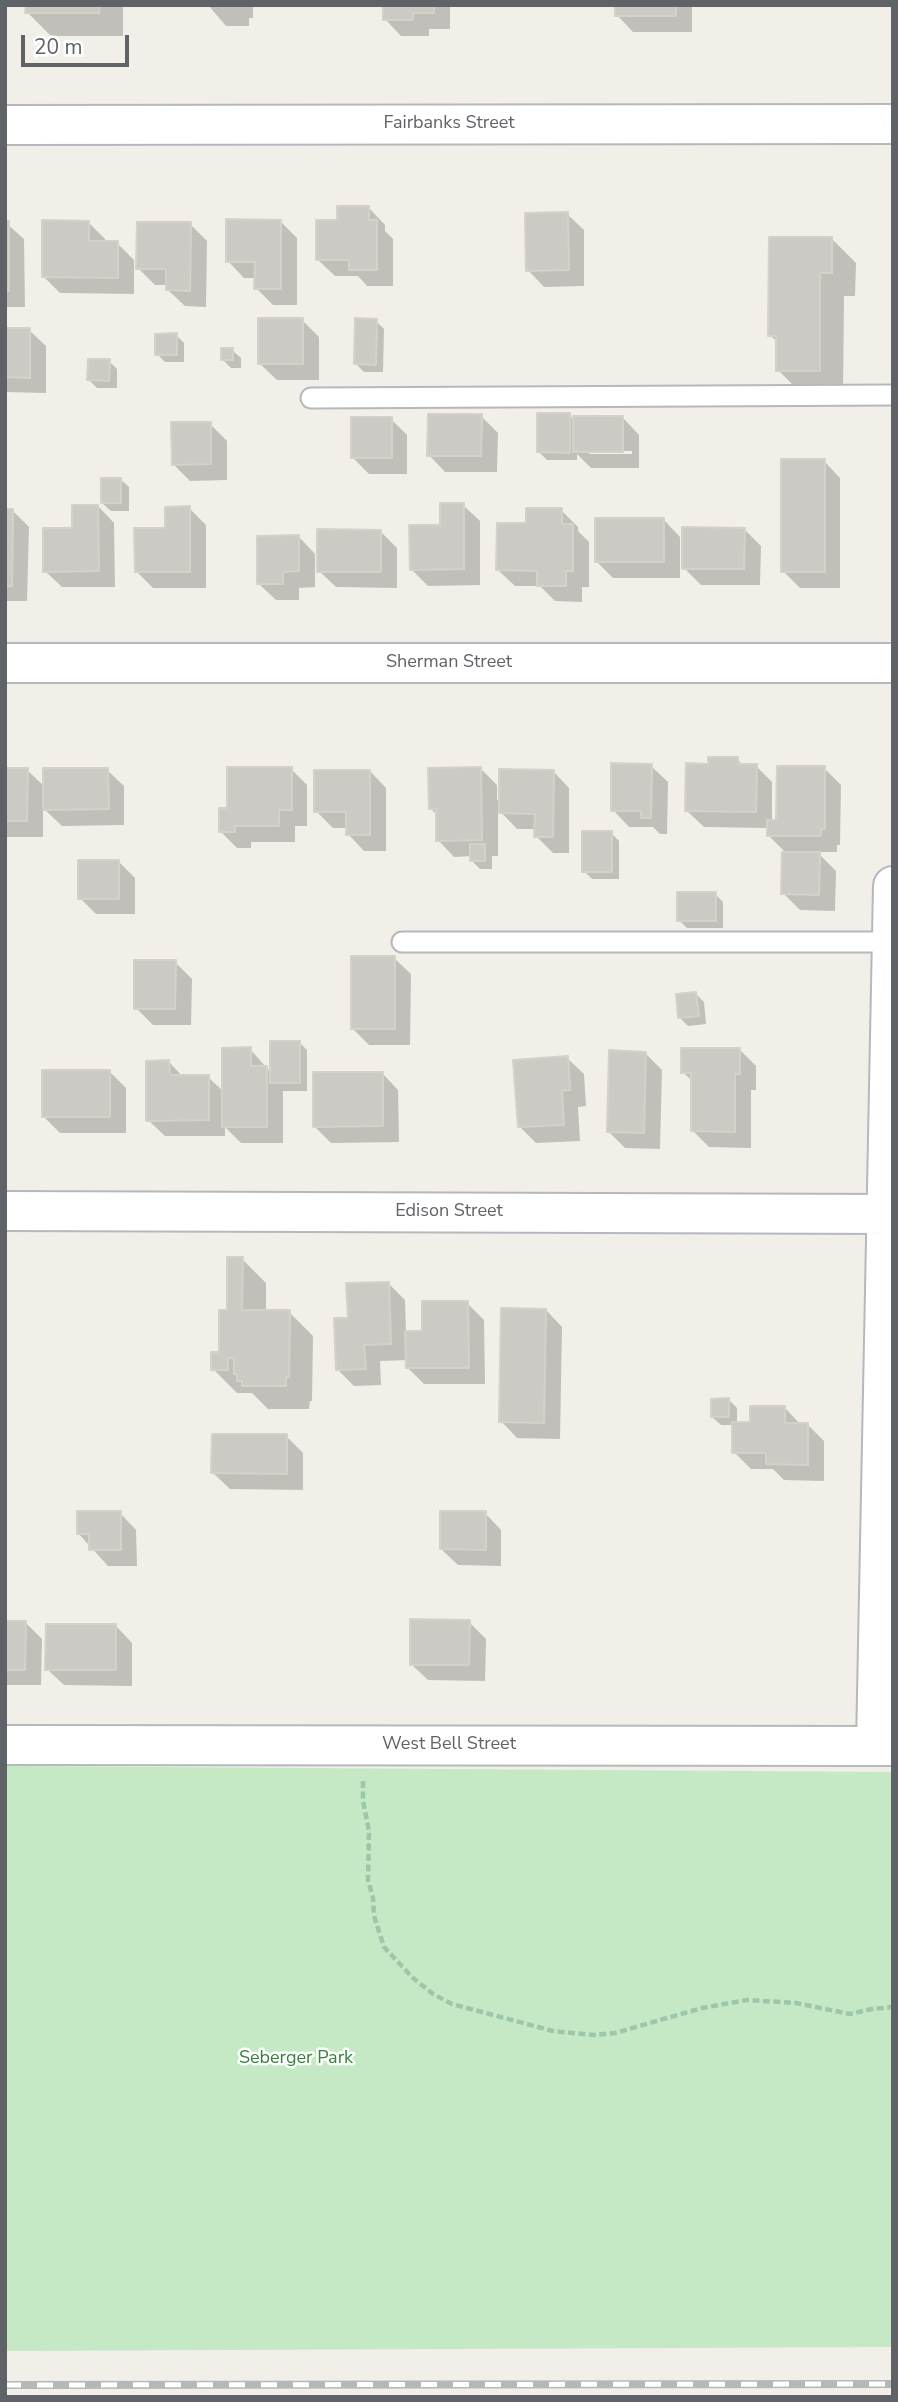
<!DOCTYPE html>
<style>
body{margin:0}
#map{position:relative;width:898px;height:2402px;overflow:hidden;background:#f1efe8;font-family:"Nunito Sans",sans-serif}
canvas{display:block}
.frame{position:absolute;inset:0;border:7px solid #5f6368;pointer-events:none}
.scale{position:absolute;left:21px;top:35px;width:108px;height:32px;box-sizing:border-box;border:4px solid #5f6368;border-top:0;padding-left:9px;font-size:21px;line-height:24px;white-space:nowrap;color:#5f6368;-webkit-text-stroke:5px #fff;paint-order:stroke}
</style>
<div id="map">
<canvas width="898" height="2402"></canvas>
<div class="frame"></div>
<div class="scale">20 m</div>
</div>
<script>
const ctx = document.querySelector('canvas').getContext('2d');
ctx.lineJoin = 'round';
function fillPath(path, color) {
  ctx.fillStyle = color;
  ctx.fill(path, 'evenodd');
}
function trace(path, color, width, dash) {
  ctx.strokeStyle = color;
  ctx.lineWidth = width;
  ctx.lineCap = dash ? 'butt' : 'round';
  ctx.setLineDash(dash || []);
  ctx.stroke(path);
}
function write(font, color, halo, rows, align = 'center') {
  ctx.font = font + ' "Nunito Sans",sans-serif';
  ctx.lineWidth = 5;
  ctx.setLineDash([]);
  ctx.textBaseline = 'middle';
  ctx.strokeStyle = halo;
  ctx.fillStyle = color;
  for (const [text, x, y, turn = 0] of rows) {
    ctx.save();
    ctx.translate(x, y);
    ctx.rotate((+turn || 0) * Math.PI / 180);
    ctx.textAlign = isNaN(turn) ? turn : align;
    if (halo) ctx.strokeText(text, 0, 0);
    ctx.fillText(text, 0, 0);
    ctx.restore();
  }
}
fillPath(new Path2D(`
 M5,1766L893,1772V2347L5,2351Z`), '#c5e8c5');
fillPath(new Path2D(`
 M27,5H123V36H51L27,12Z
 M208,5H253V18H249V26H226Z
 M385,5H450V29H429V36H401L385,19Z
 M617,5H692V32H633L617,15Z
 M369,208L385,225V231L393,239V286H367L358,276H335L318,260L339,221Z
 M567,214L584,230V286L544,287L528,270Z
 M5,222L24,239L25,307H5Z
 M88,222L105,239V243H117L134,260V294L60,293L43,276Z
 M281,222L297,238V305H273L256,288V278H244L228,261Z
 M190,224L207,241L206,307L185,306L168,290V285H155L138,268Z
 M832,239L856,263L855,296H844L843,394H802L778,370V343L770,335Z
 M302,320L319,337V380H277L260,364Z
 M376,321L384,329L383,372H364L356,364Z
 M5,330H29L46,346V393L5,392Z
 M176,335L184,343V362H165L157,354Z
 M232,350L241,358V368H231L223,360Z
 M109,361L117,369V388H97L89,380Z
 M570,415L572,418H623L639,435V468H591L577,454V460H547L538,451ZM589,450L632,451V454H589Z
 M481,416L498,433L497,472H445L429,455Z
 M391,419L407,435V474H369L352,457Z
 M210,424L227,441V480L190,481L173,464Z
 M824,461L840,478V588H800L783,571Z
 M120,479L129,487V511H111L102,503Z
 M463,505L480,521V585L428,586L411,569L441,527Z
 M98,506L114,523L115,587H62L45,571L74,529Z
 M189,508L206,525V588H153L137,572L167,529Z
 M5,510H12L29,527L27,601H5Z
 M561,510L578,527V531L589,542V587H582V602L555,601L540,586H515L498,570L528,525Z
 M664,520L680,537V578H613L596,561Z
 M744,529L761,546L760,585H701L684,568Z
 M380,531L397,548V588L336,587L319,571Z
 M299,537L315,554V587L299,588V600H276L259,584Z
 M737,759L744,766H756L772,782V822H778L824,768L841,785L840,845H837V852H817L836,871L835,911L800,910L783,893L784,851L768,835V828L704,827L687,811L710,766Z
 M651,766L668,782L667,834H660L653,827H629L613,810Z
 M5,769L27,770L45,787L107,770L124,786V825L62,826L43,808V837H5Z
 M291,769L307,785V826H295V842H251V848H237L220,831L229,809Z
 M481,769L497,785V800L553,771L569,788V853H553L536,836V829H517L498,809V856H492V869H480L472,861V856L454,857L438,840L437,815L431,809Z
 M370,771L386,788V851H364L348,834V828H333L316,811Z
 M611,833L619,841V879H592L584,871Z
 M118,861L135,878V914H96L80,898Z
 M715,894L723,902V928H687L679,920Z
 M394,958L411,974L410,1045H369L352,1028Z
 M175,962L192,979L191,1025H153L136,1008Z
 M696,994L704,1002L706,1024L688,1026L680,1018Z
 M299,1042L307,1050V1091H283V1143H241L225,1127V1136H165L148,1120L169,1062L183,1077H208L224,1092L250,1049L272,1074Z
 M740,1050L756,1066V1090H751V1148L709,1147L693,1131V1082L683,1072Z
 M646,1054L662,1070L660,1149L625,1148L608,1131Z
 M567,1058L584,1074L586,1106L578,1107L580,1141L536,1143L520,1127Z
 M110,1072L126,1088V1133H60L43,1116Z
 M382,1073L398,1090L399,1142L331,1143L314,1126Z
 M242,1259L266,1283V1312H289L313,1336L312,1401H310L309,1409H268L252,1393H237L213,1369L220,1354L228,1311Z
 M388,1283L405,1300L406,1333H424L467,1303L484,1320L485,1384H424L408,1368V1360L380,1361L381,1385L354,1386L337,1369L349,1319Z
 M546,1310L562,1327L560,1439L517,1438L501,1421Z
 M729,1400L737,1408V1424H752L785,1408L801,1425H808L824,1441V1481L784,1480L773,1469H751L734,1452V1425H721L712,1417Z
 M286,1436L303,1453V1490L230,1489L213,1473Z
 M120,1513L136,1530L137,1566H108L78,1533Z
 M485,1513L501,1530V1566L458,1565L441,1549Z
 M5,1622H25L42,1639L41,1685H5Z
 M469,1622L486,1639L485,1681L428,1680L411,1664Z
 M116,1626L132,1643V1686L64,1685L47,1669Z`), '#0003');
const building = new Path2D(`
 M26,5H100L99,13H25Z
 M383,5H434V13H413V20H383Z
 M615,5H676V16H615Z
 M337,206H369V220H377V270H349V260H316V220H337Z
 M568,212L569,270L526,271L525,213Z
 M226,219L281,220V289H254L255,262H226Z
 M42,220L89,221V241H118V278L42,277Z
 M5,221H9V291H5Z
 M137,222H191L190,291L166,290V269H136Z
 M769,237H832V273H820V371H776V336H768Z
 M258,318H303V364H258Z
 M355,318L377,319L376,365L354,364Z
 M5,328H30V378L5,377Z
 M177,333V355H155V334Z
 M221,348H233V360H221Z
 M88,359H110L109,381L87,380Z
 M537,413H570V453L537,452Z
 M428,414H482L481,456H427Z
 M573,416H623V452H573Z
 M351,417H392V458H351Z
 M171,422H211V464L172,465Z
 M781,459H825V572H781Z
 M101,478H121V503H101Z
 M440,503H464V569L410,570L409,525H440Z
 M72,505H98L99,571L43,572V528H72Z
 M190,506V572H135L134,528H165V507Z
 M526,508H562V524H573V571H566V586H537V571L496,570L497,523H526Z
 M5,509H13L12,586H5Z
 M595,518H664V562H595Z
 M682,527L745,528L744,569H682Z
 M317,529L381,530V572H317Z
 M299,535V571L283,572V584H257V536Z
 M708,757H738V764H757L756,812L685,811L686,763L708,764Z
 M611,763L652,764L651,818H641V811H611Z
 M777,766H825V829H821V836H767V820H776Z
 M227,767H292V810H279V826H235V832H219V808H227Z
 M481,767L482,840L436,841V809H429L428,768Z
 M5,768H28L27,821H5Z
 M43,768H108L109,809L43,810Z
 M499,769L554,770L553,837H534L535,814L499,813Z
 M314,770H370V835H346V812H314Z
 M582,831H612V872H582Z
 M470,844H485V861H470Z
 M782,852H820L819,895L781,894Z
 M78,860H119V899H78Z
 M677,892H716V921H677Z
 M351,956H395V1029H351Z
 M134,960H176L175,1009H134Z
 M696,992L699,1016L678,1018L676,994Z
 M270,1041H300V1083H270Z
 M251,1047V1066H267V1127H222V1048Z
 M681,1048H740V1074H735V1132L691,1131V1073H681Z
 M609,1050L646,1052L644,1133L607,1132Z
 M568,1056L570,1090L562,1091L564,1125L518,1127L513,1060Z
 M169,1060L170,1075H209V1120L146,1121V1061Z
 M42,1070H110V1117H42Z
 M313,1072H383V1126L313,1127Z
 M227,1257H243L242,1310H290L289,1377H286V1386H242V1381H237V1374H234V1358H228V1370H211V1352H219V1310H227Z
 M389,1282L391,1344L364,1345L366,1369L336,1370L334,1318H348L346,1283Z
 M422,1301H468L469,1368H406L405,1331H422Z
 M501,1308L546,1309L544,1423L499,1422Z
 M729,1398V1417H711V1399Z
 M750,1406H785V1423H808V1465L766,1464V1453H732V1422H750Z
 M212,1434H287V1474L211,1473Z
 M77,1511H121V1550H89V1534H77Z
 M440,1511H486V1550L440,1549Z
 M410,1619L470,1620L469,1665H410Z
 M5,1621H26L25,1670H5Z
 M46,1624H116V1670H45Z`);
fillPath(building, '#cccac5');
trace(building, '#d6d1c6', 2);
const service = new Path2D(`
 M311,398L893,395
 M402,942H891`);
const minor = new Path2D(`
 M5,125L893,124
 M5,663H893
 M5,1211L893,1214
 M5,1745L893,1746
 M876,1745L893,886`);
trace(service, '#b5b8bc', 23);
trace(minor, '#b5b8bc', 42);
trace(new Path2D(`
 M363,1781V1801L369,1831L368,1880L373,1898L374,1916L384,1947L413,1978L433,1994L452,2004L553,2031L593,2035L615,2033L702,2008L747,2000L796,2003L850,2014L872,2009L893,2007`), '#9cc7a9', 4.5, [7, 3.5]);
trace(service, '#fff', 19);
trace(minor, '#fff', 38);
const rail = new Path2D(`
 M5,2385L893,2384`);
trace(rail, '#b6b7b8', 8);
trace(rail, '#fff', 5, [16]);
write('18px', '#5f6368', '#fff', [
 ["Fairbanks Street",449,124],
 ["Sherman Street",449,663],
 ["Edison Street",449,1212],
 ["West Bell Street",449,1745]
]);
write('18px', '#348238', '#fff', [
 ["Seberger Park",296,2059]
]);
</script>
